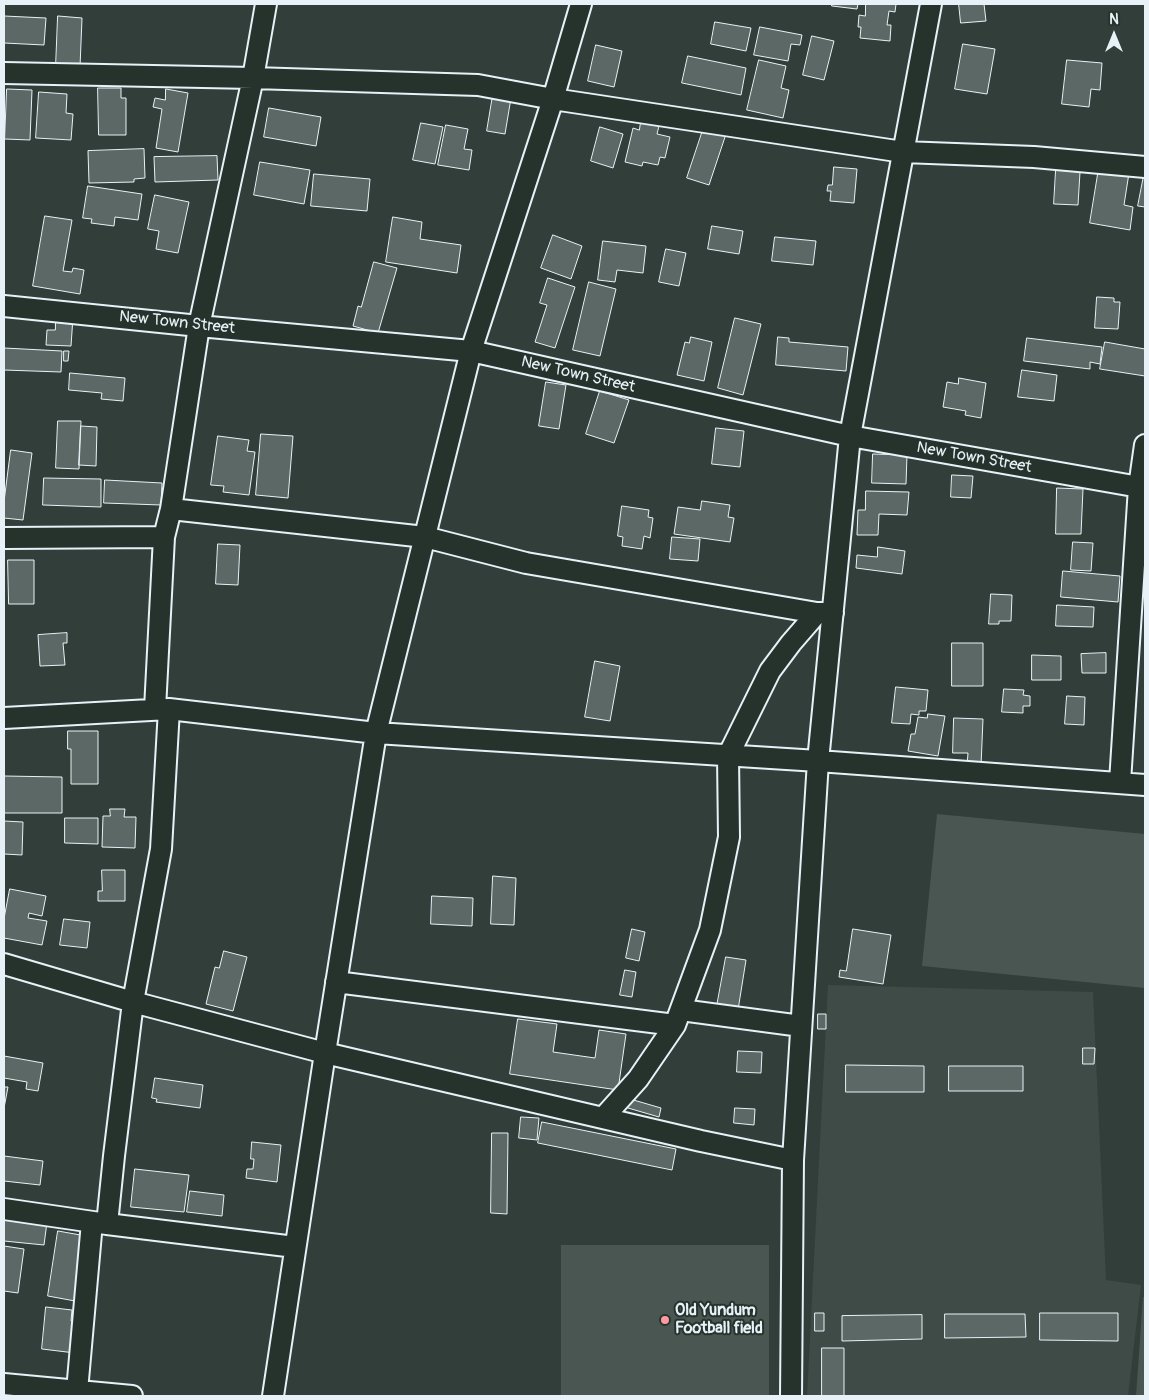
<!DOCTYPE html>
<style>
body{margin:0}
#map{position:relative;width:1149px;height:1400px;overflow:hidden;background:#323e39;font-family:Pangolin,sans-serif}
canvas{display:block}
.frame{position:absolute;inset:0;border:5px solid #e8f1f8;pointer-events:none}
.north{position:absolute;left:1089px;top:10px;width:50px;height:50px;-webkit-text-stroke:4px #26332d;paint-order:stroke;rotate:0deg;font-size:14px;font-weight:700;line-height:20px;text-align:center;color:#e8f1f8}
.north::after{content:'';display:block;margin:auto;width:18px;height:22px;background:#e8f1f8;clip-path:polygon(50% 0,100% 100%,50% 72%,0 100%)}
</style>
<div id="map">
<canvas width="1149" height="1400"></canvas>
<div class="frame"></div>
<div class="north">N</div>
</div>
<script>
const ctx = document.querySelector('canvas').getContext('2d');
ctx.lineJoin = 'round';
function fillPath(path, color) {
  ctx.fillStyle = color;
  ctx.fill(path, 'evenodd');
}
function trace(path, color, width, dash) {
  ctx.strokeStyle = color;
  ctx.lineWidth = width;
  ctx.lineCap = dash ? 'butt' : 'round';
  ctx.setLineDash(dash || []);
  ctx.stroke(path);
}
function write(font, color, halo, rows, align = 'center') {
  ctx.font = font + ' Pangolin,sans-serif';
  ctx.lineWidth = 4;
  ctx.setLineDash([]);
  ctx.textBaseline = 'middle';
  ctx.strokeStyle = halo;
  ctx.fillStyle = color;
  for (const [text, x, y, turn = 0] of rows) {
    ctx.save();
    ctx.translate(x, y);
    ctx.rotate((+turn || 0) * Math.PI / 180);
    ctx.textAlign = isNaN(turn) ? turn : align;
    if (halo) ctx.strokeText(text, 0, 0);
    ctx.fillText(text, 0, 0);
    ctx.restore();
  }
}
fillPath(new Path2D(`
 M828,985L1093,992L1106,1280L1141,1285L1128,1396H807Z`), '#3f4b46');
fillPath(new Path2D(`
 M937,814L1145,834V988L922,966Z
 M561,1245H769V1396H561Z
 M1143,1297H1145V1396H1136Z`), '#495651');
const building = new Path2D(`
 M832,4H858L857,9L832,6Z
 M866,4H896L895,12L889,11L887,25H891L890,41L860,38L861,27H858L859,15L865,16Z
 M959,4H984L986,21L961,23Z
 M4,16L46,18L44,45L4,43Z
 M58,16L82,18L80,67L56,66Z
 M715,22L751,28L746,51L711,44Z
 M760,27L802,35L800,45L791,44L788,61L754,55Z
 M812,36L834,41L824,80L803,75Z
 M963,44L995,49L987,94L955,89Z
 M596,45L622,51L614,87L588,81Z
 M688,56L746,68L741,95L682,83Z
 M759,60L786,66L781,88L789,90L783,118L747,110Z
 M1067,60L1102,63L1100,90L1091,89L1089,107L1062,104Z
 M98,88H121V98H126V135H99Z
 M7,89L32,90L30,140L5,139Z
 M166,89L188,93L178,152L156,148L162,109L153,107L155,98L165,100Z
 M39,92L67,94L66,113L73,114L71,140L36,138Z
 M493,95L511,98L505,134L487,131Z
 M269,108L321,117L316,146L264,137Z
 M641,122L659,126L657,134L670,137L665,158L660,157L658,165L643,162L642,166L625,162L633,128L639,130Z
 M421,123L443,127L435,164L413,160Z
 M705,124L727,131L709,185L687,178Z
 M446,125L468,129L464,149L472,150L469,170L438,165Z
 M600,127L623,134L613,168L591,161Z
 M144,149L145,178L134,179V182L89,183L88,151Z
 M217,156L218,180L155,182L154,157Z
 M260,162L310,170L304,204L254,195Z
 M834,167L857,169L854,203L830,201L831,191H827L828,185H832Z
 M1099,168L1129,173L1124,205L1133,207L1130,230L1090,223Z
 M1056,170L1080,172L1078,205L1054,204Z
 M314,174L370,179L367,211L311,206Z
 M1144,175L1145,176V207L1138,206Z
 M88,186L142,194L138,220L115,217L114,226L91,223L92,219L83,218Z
 M155,195L189,202L178,253L156,249L159,231L148,229Z
 M45,216L72,220L63,271L72,272L73,268L84,270L80,294L33,286Z
 M393,217L422,222L420,239L461,245L457,273L386,262Z
 M712,226L743,231L739,254L708,249Z
 M553,235L582,246L571,279L541,268Z
 M775,237L816,241L813,265L772,261Z
 M603,241L646,246L643,273L617,270L615,282L598,280Z
 M666,249L686,253L679,286L659,282Z
 M374,262L397,268L378,333L353,326L358,306L361,307Z
 M548,278L575,287L555,348L535,342L547,305L540,303Z
 M589,282L616,289L600,356L573,350Z
 M1097,297L1114,298V302H1120L1118,329L1095,328Z
 M56,316L73,317L71,346L46,345L47,330H55Z
 M735,318L761,324L743,395L718,388Z
 M691,337L712,342L704,381L677,375L685,342L689,343Z
 M778,337L789,338V342L848,347L846,371L776,365Z
 M1027,338L1102,347L1100,364L1090,362V369L1024,361Z
 M1105,342L1145,349V376L1100,369Z
 M4,348L62,351L61,372L4,370Z
 M64,351H69L68,361H64Z
 M1022,370L1057,375L1054,401L1018,397Z
 M70,373L125,378L123,401L101,399L102,393L69,390Z
 M959,378L986,383L981,418L965,415L966,411L943,407L947,382L958,384Z
 M546,382L566,385L559,429L539,426Z
 M600,391L629,400L614,443L586,434Z
 M58,421H81L79,469L56,468Z
 M81,426L97,427L96,466L79,465Z
 M716,428L744,431L740,467L712,464Z
 M261,434L293,436L288,498L256,495Z
 M218,436L249,440L247,451L255,452L249,495L223,492L224,486L211,485Z
 M11,450L32,453L23,520L4,518V502Z
 M873,454L907,455L906,484L872,483Z
 M952,475L973,476L971,498L951,497Z
 M44,478L101,479V507L43,505Z
 M105,480L162,483L161,505L104,503Z
 M1057,488L1083,489L1081,534H1056Z
 M866,491L909,492L907,515L879,514L878,535H857L858,510H865Z
 M702,501L730,505L728,517L734,518L730,542L674,534L678,507L700,510Z
 M622,506L649,510L648,517L653,518L650,538L644,536L642,549L622,546L623,537L618,536Z
 M672,537L700,539L698,561L670,559Z
 M1073,542L1093,543L1091,571L1071,570Z
 M218,544L240,545L238,585L216,584Z
 M878,547L905,551L902,574L856,568L857,555L877,557Z
 M8,560H34V604H9Z
 M1063,571L1120,576L1118,602L1061,597Z
 M991,594L1012,595L1011,621H999V624H989Z
 M1057,605L1094,607L1093,627L1056,626Z
 M67,633V643H63L65,665L40,666L38,635Z
 M952,643H983V686H952Z
 M1106,653V673H1082L1081,654Z
 M1032,655L1061,656V680H1032Z
 M595,661L620,666L610,721L585,717Z
 M896,687L928,690L926,711H919V715L911,714L910,724L892,723Z
 M1004,689L1024,690L1023,695L1030,696V706H1023V713L1002,712Z
 M1067,696L1085,697L1084,725L1065,724Z
 M928,714L945,716L938,756L908,751L911,734H915L918,717L927,718Z
 M954,718L983,719L981,766L967,765L968,753H953Z
 M68,731H98V784H71V749H68Z
 M4,776L62,777V813H4Z
 M110,809H125L124,817H136L135,848L102,847L103,816H110Z
 M65,818H98V844L65,843Z
 M4,821L23,822L22,855L4,854Z
 M102,870H125V901H98V891H102Z
 M493,876L516,878L514,925L491,924Z
 M10,889L46,896L42,916L29,913L28,918L47,921L42,945L4,938V919Z
 M432,896L473,898L472,926L431,924Z
 M64,919L90,922L87,948L60,945Z
 M632,929L645,932L639,961L626,958Z
 M853,929L891,935L883,984L839,977L840,970L846,971Z
 M224,951L247,957L233,1011L206,1004L215,967L219,968Z
 M726,957L746,960L738,1010L717,1006Z
 M625,970L636,972L632,997L620,995Z
 M818,1014H826V1029H818Z
 M518,1019L557,1024L553,1052L595,1058L599,1030L626,1034L618,1090L510,1074Z
 M1083,1048H1095L1094,1064H1083Z
 M738,1051L762,1052L761,1073L737,1072Z
 M4,1056L43,1063L38,1091L26,1089L27,1082L4,1078Z
 M846,1065L924,1066V1092H846Z
 M949,1066H1023V1091H949Z
 M155,1078L203,1085L200,1108L156,1102L157,1099L152,1098Z
 M4,1087H8L4,1108Z
 M630,1099L661,1108L659,1117L628,1108Z
 M735,1108L755,1109L754,1125L734,1123Z
 M521,1117L539,1118L537,1140L519,1138Z
 M542,1122L676,1149L672,1170L538,1143Z
 M492,1133H508L507,1214L491,1213Z
 M252,1142L281,1145L277,1182L246,1178L247,1169H253L254,1159H251Z
 M4,1156L43,1161L40,1185L4,1181Z
 M135,1169L189,1175L184,1212L131,1207Z
 M190,1191L224,1195L222,1216L187,1212Z
 M4,1217L47,1222L44,1245L4,1241Z
 M58,1231L86,1236L75,1301L48,1296Z
 M4,1246L24,1249L18,1293L4,1291Z
 M46,1307L72,1310L71,1321L78,1322L75,1353L42,1349Z
 M815,1313H824V1331H815Z
 M1040,1313H1118V1341L1040,1340Z
 M945,1314H1025L1026,1337L945,1338Z
 M922,1315V1339L842,1341V1316Z
 M822,1348H844V1396H822Z`);
fillPath(building, '#5c6865');
trace(building, '#e8f1f8', 1);
const minor = new Path2D(`
 M4,73L253,78L478,85L553,99L903,152L1034,157L1145,167
 M4,306L199,326L471,351L850,436L1145,488
 M171,509L425,537L526,563L817,613H833
 M4,538L164,537
 M155,709L164,537L171,509L199,326L253,78L266,4
 M4,718L169,709L376,733L818,761L1145,785
 M1120,782L1139,487L1145,445
 M4,964L133,1002L325,1053L701,1141L793,1160L791,1396
 M336,982L675,1025
 M681,1010L801,1026
 M603,1118L638,1079L675,1025L710,930L729,837L728,756L770,671L791,643L817,613
 M793,1160L818,761L850,436L931,4
 M4,1209L107,1224L295,1247
 M107,1224L114,1156L133,1002L161,849L169,709
 M4,1384L132,1396
 M77,1391L92,1222
 M273,1396L325,1053L376,733L471,351L553,99L581,4`);
trace(minor, '#e8f1f8', 24);
trace(minor, '#26332d', 20);
for (const [x, y, r, color] of [
 [665,1320,5,"#ff9aa2"]
]) {
  const dot = new Path2D();
  dot.arc(x, y, r, 0, 2 * Math.PI);
  ctx.fillStyle = color;
  ctx.fill(dot);
  trace(dot, '#26332d', 2);
}
write('16px', '#e8f1f8', '#26332d', [
 ["New Town Street",177,323,6],
 ["New Town Street",578,375,13],
 ["New Town Street",974,458,10]
]);
write('bold 16px', '#e8f1f8', '#26332d', [
 ["Old Yundum",675,1311],
 ["Football field",675,1329]
], 'left');
</script>
